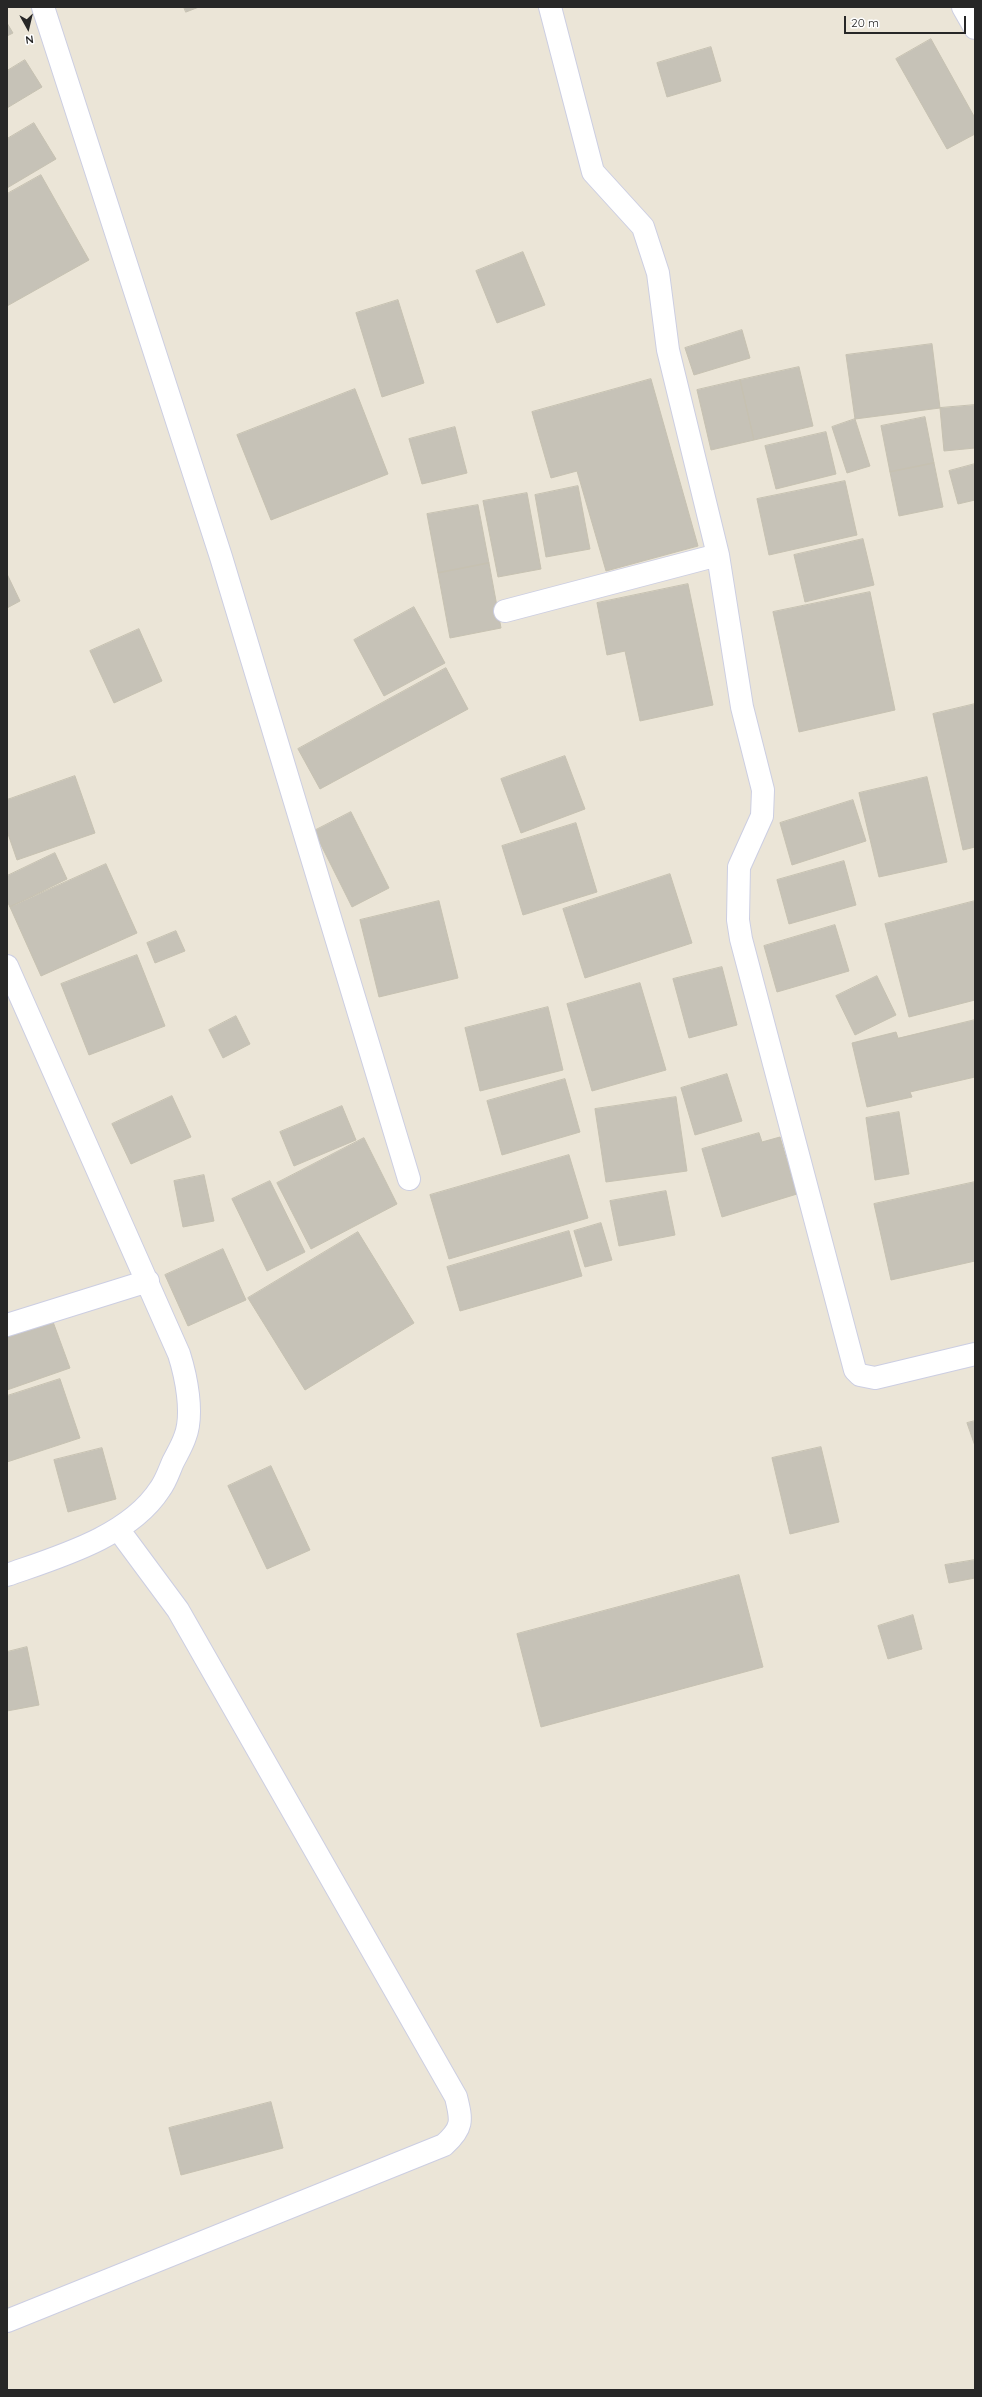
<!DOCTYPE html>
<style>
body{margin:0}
#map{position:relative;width:982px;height:2397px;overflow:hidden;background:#ebe5d7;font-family:Quicksand,sans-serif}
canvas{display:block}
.frame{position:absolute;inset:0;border:8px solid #272727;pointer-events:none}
.north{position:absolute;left:8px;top:8px;width:40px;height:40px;-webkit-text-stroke:3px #fff;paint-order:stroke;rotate:172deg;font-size:11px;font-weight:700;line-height:16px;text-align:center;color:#272727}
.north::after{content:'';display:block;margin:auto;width:14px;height:18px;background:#272727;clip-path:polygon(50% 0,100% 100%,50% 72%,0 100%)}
.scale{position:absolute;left:844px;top:16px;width:122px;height:18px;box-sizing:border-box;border:2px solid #272727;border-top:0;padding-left:5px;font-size:12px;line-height:14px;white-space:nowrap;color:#272727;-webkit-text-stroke:3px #fff;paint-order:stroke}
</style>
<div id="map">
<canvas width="982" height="2397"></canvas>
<div class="frame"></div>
<div class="north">N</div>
<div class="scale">20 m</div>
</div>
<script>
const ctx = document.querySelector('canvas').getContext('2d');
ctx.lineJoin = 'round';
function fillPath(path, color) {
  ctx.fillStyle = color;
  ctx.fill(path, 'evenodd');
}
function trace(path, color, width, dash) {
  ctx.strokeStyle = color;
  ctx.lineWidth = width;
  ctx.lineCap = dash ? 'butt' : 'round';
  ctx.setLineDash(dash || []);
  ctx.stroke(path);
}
const building = new Path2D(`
 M184,7H199L186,12Z
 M7,23L13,33L7,36Z
 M931,39L975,118V134L947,149L896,59Z
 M711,47L721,81L667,97L657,63Z
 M25,60L42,87L7,108V71Z
 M34,123L56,159L7,188V139Z
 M41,175L89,260L7,306V194Z
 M523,252L545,305L497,323L476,271Z
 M398,300L424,383L382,397L356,313Z
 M742,330L750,358L694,375L685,348Z
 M932,344L940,408L855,419L846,355Z
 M799,367L813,426L754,440L740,380Z
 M651,379L698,546L606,571L577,471L551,478L532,412Z
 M740,380L754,440L711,450L697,390Z
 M355,389L388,474L271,520L237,435Z
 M975,405V448L944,451L940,408Z
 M925,417L934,463L890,472L881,426Z
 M855,419L870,466L847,473L832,427Z
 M455,427L467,473L422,484L409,439Z
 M826,432L836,474L776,489L765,446Z
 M934,463L943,507L899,516L890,472Z
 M975,464V500L958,504L949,471Z
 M845,481L857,535L769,555L757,499Z
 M578,486L590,549L546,557L535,495Z
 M527,493L541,569L498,577L483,501Z
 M478,505L489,563L438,573L427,514Z
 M863,539L874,585L805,602L794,555Z
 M489,563L501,628L450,638L438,573Z
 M7,574L20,601L7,608Z
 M688,584L713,705L640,721L625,651L607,655L597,603Z
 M870,592L895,710L799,732L773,612Z
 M414,607L445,663L384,696L354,640Z
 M139,629L162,681L114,703L90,651Z
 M446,668L468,709L320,789L298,749Z
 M975,704V847L963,850L933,714Z
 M565,756L585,809L521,833L501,779Z
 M75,776L95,833L17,860L7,831V800Z
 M927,777L947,862L879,877L859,793Z
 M853,800L866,841L792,865L780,823Z
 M351,812L389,888L352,907L314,831Z
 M576,823L597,892L523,915L502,846Z
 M55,853L67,879L10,907L7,901V876Z
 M844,861L856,905L789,924L777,880Z
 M106,864L137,933L41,976L10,907Z
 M670,874L692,943L585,978L563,909Z
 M439,901L458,978L379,997L360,920Z
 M975,901V1000L909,1017L885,924Z
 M835,925L849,971L777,992L764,946Z
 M176,931L185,951L155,963L147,943Z
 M137,955L165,1026L89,1055L61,984Z
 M722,967L737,1025L689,1038L673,979Z
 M877,976L896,1015L855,1035L836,996Z
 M640,983L666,1070L592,1091L567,1004Z
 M548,1007L563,1070L480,1091L465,1028Z
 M236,1016L250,1044L223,1058L209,1030Z
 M975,1020V1077L910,1092L912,1097L867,1107L852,1043L896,1032L898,1038Z
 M727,1074L742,1121L695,1135L681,1088Z
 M565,1079L580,1132L502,1155L487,1101Z
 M172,1096L191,1137L131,1164L112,1124Z
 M676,1097L687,1171L606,1182L595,1109Z
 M342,1106L356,1140L294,1166L280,1132Z
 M899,1112L909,1174L875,1180L866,1118Z
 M759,1133L762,1142L780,1137L797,1194L722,1217L702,1149Z
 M364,1138L397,1204L311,1249L277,1183Z
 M569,1155L588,1218L449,1259L430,1195Z
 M204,1175L214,1221L183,1227L174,1181Z
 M270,1181L305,1252L267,1271L232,1199Z
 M975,1182V1261L891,1280L874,1204Z
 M666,1191L675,1235L619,1246L610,1201Z
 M601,1223L612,1260L585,1267L574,1231Z
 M569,1231L582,1276L460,1311L447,1267Z
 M358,1232L414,1323L305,1390L248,1298Z
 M223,1249L246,1300L188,1326L165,1275Z
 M52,1319L70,1368L7,1390V1335Z
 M60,1379L80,1438L7,1462V1396Z
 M975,1421V1446L967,1423Z
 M821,1447L839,1522L790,1534L772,1458Z
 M102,1448L116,1499L68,1512L54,1460Z
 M271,1466L310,1550L267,1569L228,1486Z
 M975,1560V1578L949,1583L945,1565Z
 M739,1575L763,1667L541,1727L517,1634Z
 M913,1615L922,1649L888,1659L878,1626Z
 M27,1647L39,1705L7,1711V1652Z
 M271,2102L283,2148L181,2175L169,2128Z`);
fillPath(building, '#c6c2b7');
trace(building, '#c6c1b1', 1);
const minor = new Path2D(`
 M43,7L221,557L409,1179
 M550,7L593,172L643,227L658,273L668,350L718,555L742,707L763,790L762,816L739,867L738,920L741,939L855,1370L860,1375L875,1378L975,1354
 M963,7L975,28
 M505,611L718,555
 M7,966L179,1354C186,1376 194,1414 185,1437C182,1446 177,1454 173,1462C169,1471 166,1481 160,1489C129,1537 58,1557 7,1575
 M7,1325L148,1281
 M7,2321L444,2145C463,2128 462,2121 456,2097L178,1610L118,1529`);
trace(minor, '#cccee2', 24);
trace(minor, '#fff', 22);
</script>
